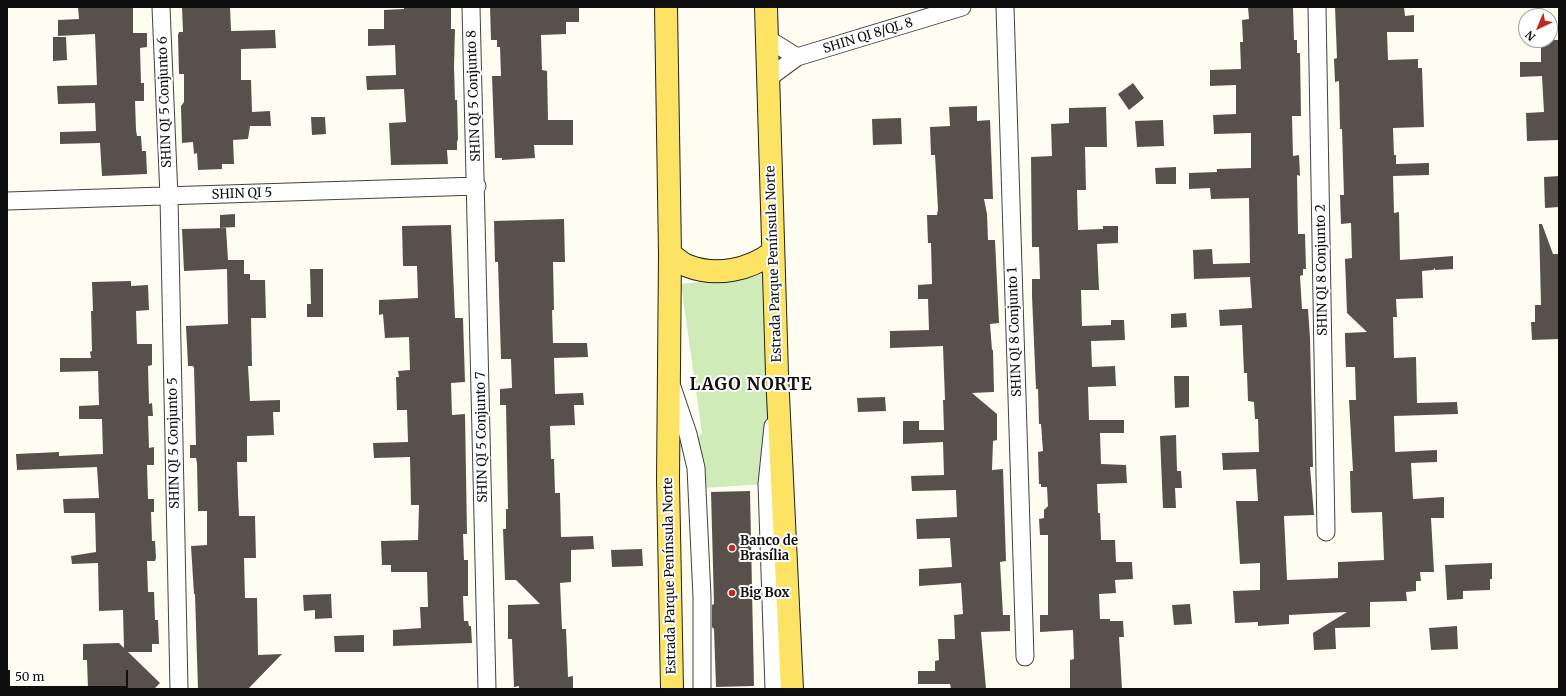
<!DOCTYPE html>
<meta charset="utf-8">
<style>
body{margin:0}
#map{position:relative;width:1566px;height:696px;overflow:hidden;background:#fffdf1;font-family:Merriweather,serif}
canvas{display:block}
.frame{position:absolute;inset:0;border:8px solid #0f0f0f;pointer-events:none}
.north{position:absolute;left:1518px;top:8px;width:40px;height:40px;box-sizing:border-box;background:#fff;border:1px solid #9f9f9f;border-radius:50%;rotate:224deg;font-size:11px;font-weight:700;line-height:16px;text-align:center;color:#0f0f0f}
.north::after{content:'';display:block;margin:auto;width:14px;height:18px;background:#c42622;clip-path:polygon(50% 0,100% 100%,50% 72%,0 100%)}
.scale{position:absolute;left:8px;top:670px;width:120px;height:18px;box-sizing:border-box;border:2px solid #0f0f0f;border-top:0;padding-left:5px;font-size:12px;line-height:14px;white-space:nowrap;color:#0f0f0f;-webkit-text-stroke:3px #fff;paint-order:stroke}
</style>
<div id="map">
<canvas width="1566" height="696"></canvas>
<div class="frame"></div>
<div class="north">N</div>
<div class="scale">50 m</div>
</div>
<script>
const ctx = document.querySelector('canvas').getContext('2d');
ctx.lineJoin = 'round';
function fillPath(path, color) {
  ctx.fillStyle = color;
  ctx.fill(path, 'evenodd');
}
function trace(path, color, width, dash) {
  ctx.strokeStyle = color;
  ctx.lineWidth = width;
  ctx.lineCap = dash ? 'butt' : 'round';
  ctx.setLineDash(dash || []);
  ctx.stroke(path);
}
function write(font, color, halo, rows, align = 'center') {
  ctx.font = font + ' Merriweather,serif';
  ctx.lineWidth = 4;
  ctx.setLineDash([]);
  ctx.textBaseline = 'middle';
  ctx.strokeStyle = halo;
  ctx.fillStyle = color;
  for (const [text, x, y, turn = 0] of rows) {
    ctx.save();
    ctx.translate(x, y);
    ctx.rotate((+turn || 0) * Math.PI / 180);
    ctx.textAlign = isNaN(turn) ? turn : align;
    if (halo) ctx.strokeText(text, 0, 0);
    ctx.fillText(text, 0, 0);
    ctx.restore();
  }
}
fillPath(new Path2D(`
 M770,274L767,484L703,488L698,436L702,433L681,284Z`), '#cfebb8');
fillPath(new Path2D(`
 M78,7H133V33H147V47L140,48L141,83H144V101H135L136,130L137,136H141L142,151H146L147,174L102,176L100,143L60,144V132L96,131L95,103L58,104L57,86L97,85L95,34L58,36V20L79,19Z
 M182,7H230L231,31L275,30L276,48L241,49V80H251L252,112L270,111L271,126H250L248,139L233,140L234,164H222V169L198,170L197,153L194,154L193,142L182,143L181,106L184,102V74H179L178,35L179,32H183Z
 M404,7H451V29H455L454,67L455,100H457L458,140L457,141V150H447L448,164L391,165L389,123L406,122L404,89L367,90L366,76L396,75L395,45L368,46V29H384V10L404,9Z
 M490,7H579V22H566V34L541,35L542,70L547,71L548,120H573V145H534L535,158L502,160V158H495L492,76H501L500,47H497V40H491Z
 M1248,7H1293L1294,40H1297V53H1300L1301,116H1292L1293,156L1299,155L1300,176L1297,175L1298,234H1305L1306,269H1303V275L1300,276L1302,309H1308L1310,338L1313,467H1310L1314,515L1284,516L1287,580L1338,578V562L1384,560L1382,512L1352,513L1351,511L1350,471H1353L1349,400H1356L1355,367H1346L1345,339V333L1367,332L1347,313L1345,259L1352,258L1351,223L1341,224L1340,195H1344L1342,129H1340L1339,81L1335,82L1334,59L1337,58L1335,7H1404L1405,16L1414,15V32H1387L1388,60L1418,59V68H1422L1424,127L1393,128L1394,155H1396V164L1429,163V175L1393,176L1394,213L1399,212L1400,260L1453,256V269L1435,270V268L1433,270L1422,271L1423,298L1396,299L1397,317H1393L1394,358L1416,357L1417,403L1457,402L1458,414L1394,416L1395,452L1437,450V462L1411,463L1413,499L1444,497V518H1431L1434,572H1420L1421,581H1416V591L1406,592L1407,601L1370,602V627L1335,628L1336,649L1314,650L1313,633L1347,612L1289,615V624L1258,626V622L1235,623L1233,591L1260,590V563L1240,564L1236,501H1258L1256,469L1223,470L1222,453L1259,452L1258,419H1255L1254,402L1248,401L1247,373H1244L1242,325L1220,326L1219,310L1252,308L1250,277L1194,279L1193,250L1212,249L1213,264L1250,263L1249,198L1211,199L1210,188L1189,189V173L1217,172V169L1251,168V133L1214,134L1213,115L1236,114V85L1210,86V70L1241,69L1240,42H1243L1242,20L1249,19Z
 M53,37H66L67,60L53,61Z
 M1541,40H1559V140L1527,141L1526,113L1544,112L1542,76L1520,77V62H1541Z
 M1133,83L1144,98L1129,110L1118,94Z
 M977,106V121L990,120L993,199H984L987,214L988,240H995L999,323L990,324L992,350H993L994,392L972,393L997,414V440L993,441L992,470L1003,469L1006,561L1000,562L1003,615H1010V631L981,632L986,689H951L950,684H918V671H935V661L939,660L938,639H955L954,615L963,614L961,583L919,586V569L952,567L950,538L917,539L916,519L957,517L956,490L912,491L911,476L944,475L943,442L903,444V421H919V430H944L943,400H945L943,346L890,348V331L929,330L928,299H918V285L932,284L931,243H928L927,215H937L938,209L935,155H931L930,127L950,126L949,107Z
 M1106,107L1107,147H1085L1086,190H1077L1078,230L1103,229V226H1118V243L1097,244L1099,290H1081L1082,326L1111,325V320H1124L1125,340L1091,341L1092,367L1115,366L1116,386L1088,387L1089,420H1124V433H1100L1101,464L1126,465L1127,483L1097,484L1098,513H1100L1101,540H1115L1116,562H1132L1133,579L1115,580L1116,593L1099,594L1100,619H1110V621H1123L1124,637H1119L1122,689H1070V660L1074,659L1073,630L1040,632V615H1048V535H1040L1039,519L1044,518V510L1048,506L1047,487H1041V484H1039L1038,452L1043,451L1041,424H1039L1038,389H1036L1032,296V279H1040L1039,247H1032L1031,157L1052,156L1051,124L1069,123V108Z
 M311,117H325L326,134L312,135Z
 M901,118L902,144L873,145L872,119Z
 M1163,120L1164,146L1137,147L1135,121Z
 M1176,167V184H1156L1155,168Z
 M1559,176V207L1545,208L1544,177Z
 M235,214V227L220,228V215Z
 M564,219L565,262H553L554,310H552L553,343H587L588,357L554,358L555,394L583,393L584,405H574L575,425L550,426L551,459H554L555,493H560L561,537L593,536L594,549L571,550V582L560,583L562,629H566L568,677L573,676V689H519V686L514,687L512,639H508V605L540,604L516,580H505L503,529H506V509H508L506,405H500V389L512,388L511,359H501L498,262H495L494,221Z
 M1539,224H1542L1553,254H1559V339L1532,340L1531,322H1535V305H1541Z
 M451,225L455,318H463L465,382L451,383L452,415L465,414L467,534H463L464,560H468V596H463L464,621H468L469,626H471L472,643L393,646V630L421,628L420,607H428L427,572H391V565H382L381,541L418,540L419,505H411L410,457L374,458L373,443L408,442L407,410H397L396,377H399L398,371L410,370L409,337L385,338L383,314L379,315V300L418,298L417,266H403L402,226Z
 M226,228L228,260H244V274H250V280H265L266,318H251L252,366H248L250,401L280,400V412H273L274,435L247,436V462H237L238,494L239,516H255L256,558H244L245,598H257L258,655L282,654L248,689H198L195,594H194L191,546L207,545V511H198L197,463L196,458H190V445H196L195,403L194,368L193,366H188L186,326L228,324L227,269L184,271L182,229Z
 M310,269H323V317H307V304H311Z
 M131,281V286L148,285L149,310L136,311L137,344H152V365L148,366L149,404L152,403L153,416H148L149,448L154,447V465H147L148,499H154V512H151L152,541H155L156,558L155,561H147L148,592H154L155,620H158L159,644H152V652H128L160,683L154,689H88L87,660H83V644L119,643L124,648L123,610L99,611L98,563L72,564L71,556L96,552L95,513H64L63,499L99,498L97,467L17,470L16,454L59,452V456L103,454L102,419H79V406L99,405L98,371L60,372V358H91L90,352L92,351L91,311H93L92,282Z
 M1186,313L1187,327L1171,328V314Z
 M1174,376H1189V407L1175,408Z
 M885,397L886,411L858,412L857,398Z
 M1176,435L1177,471H1181L1182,488H1175L1176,508H1163L1160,436Z
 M750,491L754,686L716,687L714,629L712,627V605L714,604L711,492Z
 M642,549L643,566L612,567L611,550Z
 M1492,563V579H1490V590L1463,591V599L1447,600L1445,565Z
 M331,594L332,618L315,619V610L304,611L303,595Z
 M1190,604L1192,624L1174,625L1172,605Z
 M1457,626L1458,649L1431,650L1429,628Z
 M364,635V652H335L334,636Z`), '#58514b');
const minor = new Path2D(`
 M161,7L169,197L179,689
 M471,7L487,689
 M1005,7L1025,657
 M1317,7L1326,532
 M768,39L797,57
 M770,77L797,57L962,7
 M7,201L477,186
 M672,387L688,434L696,468L702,597V689
 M773,426L767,484L774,689`);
const major = new Path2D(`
 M666,7L670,254L668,480L672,689
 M766,7L777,374L792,689
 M670,254C676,258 682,264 688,266C716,277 750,270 773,252`);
trace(minor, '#424242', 19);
trace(major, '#202020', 24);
trace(minor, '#fff', 17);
trace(major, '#fce363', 22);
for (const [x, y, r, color] of [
 [732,548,4,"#c42622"],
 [732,593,4,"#c42622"]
]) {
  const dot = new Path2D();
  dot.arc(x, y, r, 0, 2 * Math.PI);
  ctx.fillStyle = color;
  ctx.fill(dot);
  trace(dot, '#fff', 1.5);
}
write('13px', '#0f0f0f', '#fff', [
 ["SHIN QI 8/QL 8",868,36,-17],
 ["SHIN QI 5 Conjunto 8",474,96,-92],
 ["SHIN QI 5 Conjunto 6",165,102,-92],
 ["SHIN QI 5",242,194,-2],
 ["Estrada Parque Península Norte",774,264,-92],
 ["SHIN QI 8 Conjunto 2",1322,270,-91],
 ["SHIN QI 8 Conjunto 1",1015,332,-92],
 ["SHIN QI 5 Conjunto 7",482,437,-91],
 ["SHIN QI 5 Conjunto 5",174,443,-91],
 ["Estrada Parque Península Norte",670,576,-91]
]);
write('bold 13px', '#0f0f0f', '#fff', [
 ["Banco de",740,541],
 ["Brasília",740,556],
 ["Big Box",740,593]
], 'left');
ctx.letterSpacing = '1px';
write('bold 17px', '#0f0f0f', '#fff', [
 ["LAGO NORTE",751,385]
]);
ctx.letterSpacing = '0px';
</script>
